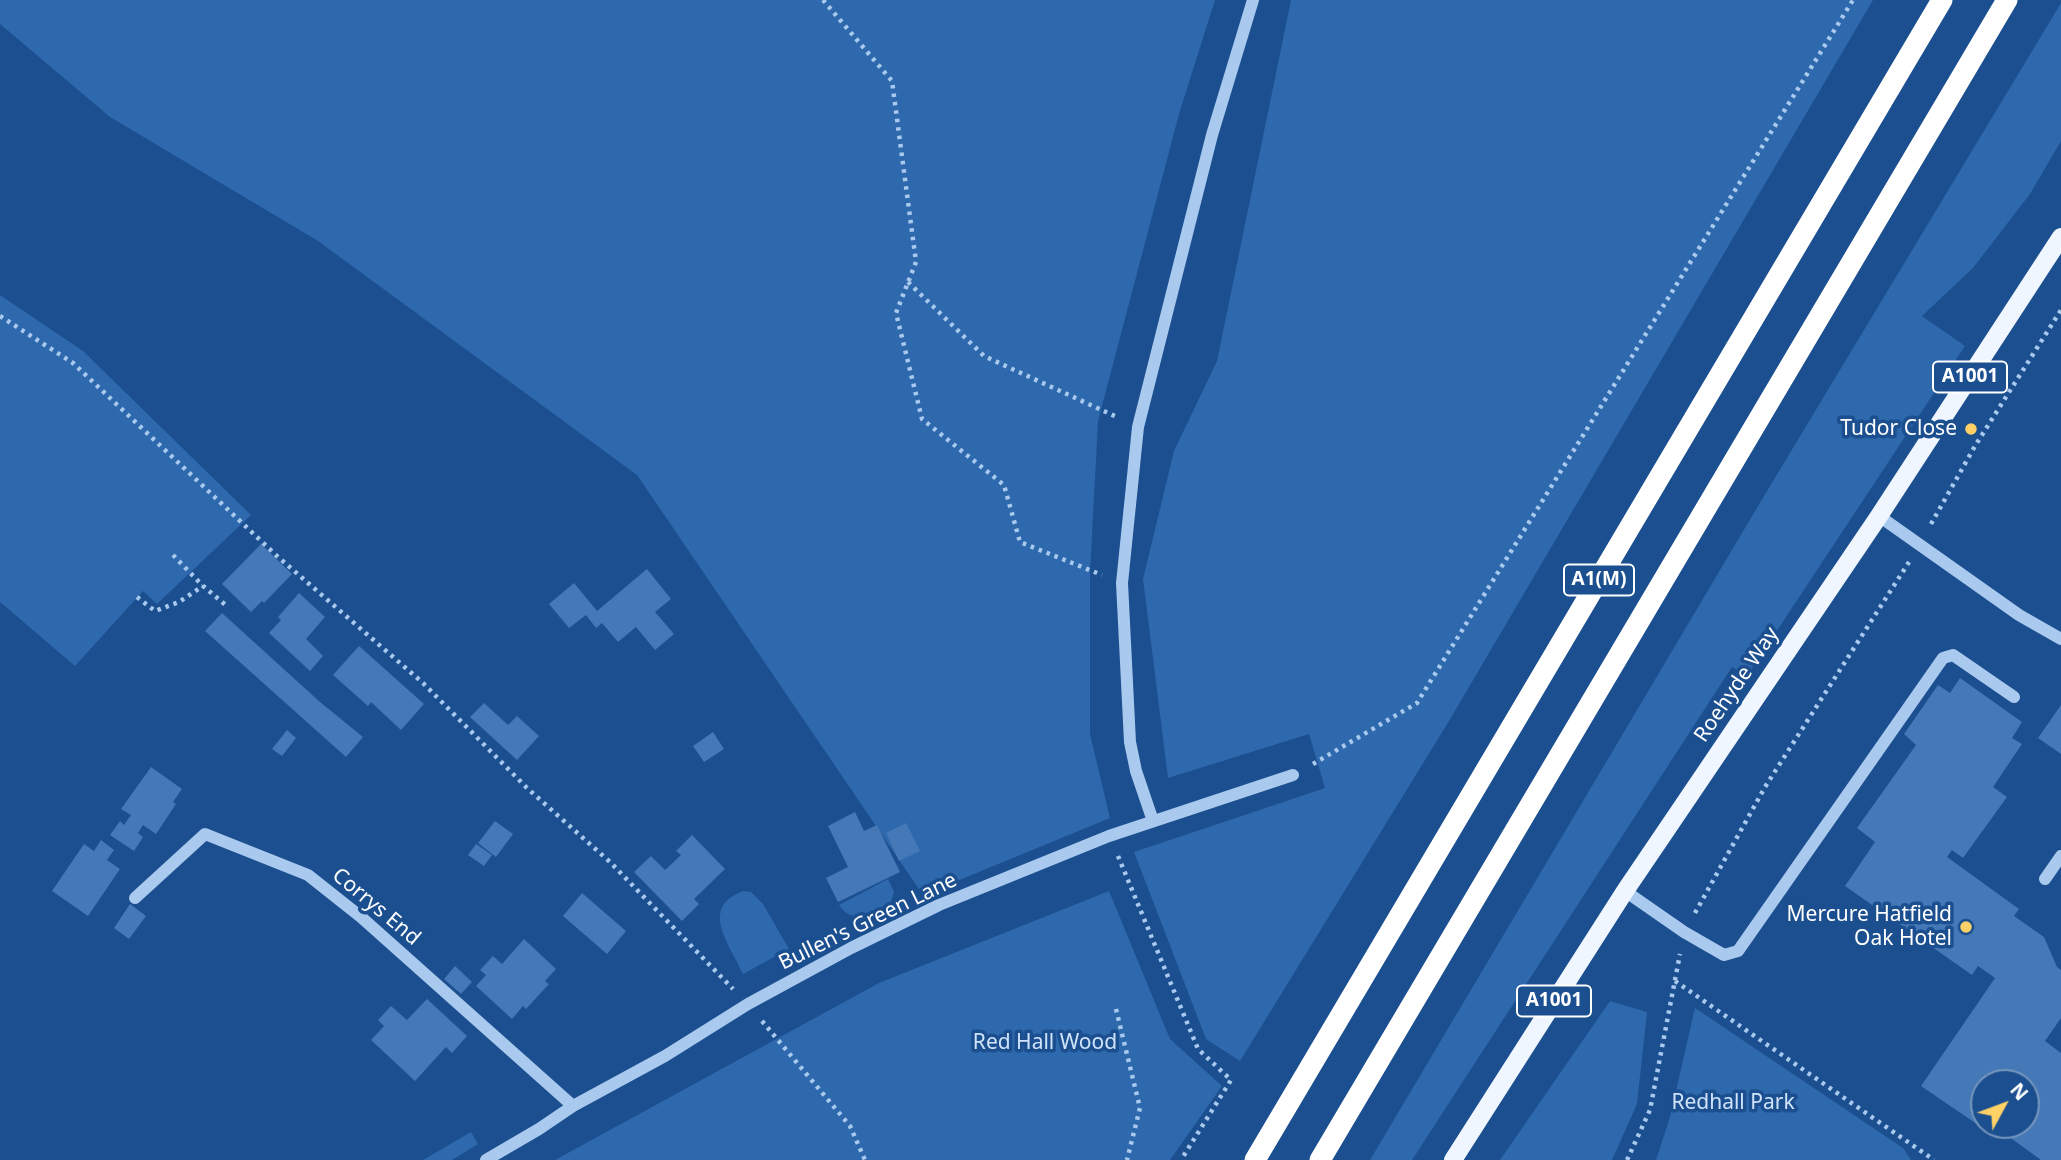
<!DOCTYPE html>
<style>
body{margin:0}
#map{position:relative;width:2061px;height:1160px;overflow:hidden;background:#1b4f8f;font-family:"Noto Sans",sans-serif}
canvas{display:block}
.north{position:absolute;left:1970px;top:1069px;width:70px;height:70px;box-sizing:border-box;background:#1b4f8f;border:2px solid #7695bc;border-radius:50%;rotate:49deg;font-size:19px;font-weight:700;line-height:28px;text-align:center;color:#fff}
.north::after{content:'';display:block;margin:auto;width:24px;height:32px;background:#ffd166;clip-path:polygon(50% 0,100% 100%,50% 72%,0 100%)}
</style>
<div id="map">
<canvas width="2061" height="1160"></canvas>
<div class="north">N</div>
</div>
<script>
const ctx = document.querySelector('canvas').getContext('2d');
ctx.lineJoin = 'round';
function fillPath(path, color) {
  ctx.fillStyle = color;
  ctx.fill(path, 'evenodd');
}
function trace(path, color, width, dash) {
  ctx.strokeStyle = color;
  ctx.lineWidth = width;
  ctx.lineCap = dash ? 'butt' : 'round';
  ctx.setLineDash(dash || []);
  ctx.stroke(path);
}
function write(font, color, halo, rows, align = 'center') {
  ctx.font = font + ' "Noto Sans",sans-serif';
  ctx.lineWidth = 7;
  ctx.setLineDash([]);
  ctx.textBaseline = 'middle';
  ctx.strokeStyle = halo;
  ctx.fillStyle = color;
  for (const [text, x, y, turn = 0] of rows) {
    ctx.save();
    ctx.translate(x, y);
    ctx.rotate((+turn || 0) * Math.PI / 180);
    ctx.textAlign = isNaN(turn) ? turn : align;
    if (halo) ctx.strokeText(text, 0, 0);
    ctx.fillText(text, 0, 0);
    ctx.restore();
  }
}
fillPath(new Path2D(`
 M0,0H1215L1179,114L1098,421L1090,573V734L1110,818L923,895L637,475L318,241L110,117L0,24Z
 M1291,0H1873L1449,721L1240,1061L1206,1039L1134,852L1325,788L1309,734L1168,778L1143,579L1174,451L1217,361Z
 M2061,3V141L2030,194L1973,268L1922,316L1965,346L1747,676L1732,667L1412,1160H1370L1764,496Z
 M0,295L83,351L251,515L157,604L143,591L75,666L0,602Z
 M888,879L894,892L891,902C874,911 853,927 839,905Z
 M743,891L751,892L763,904L789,949L743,974C729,943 699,908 743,891Z
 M1109,891L1170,1039L1222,1086L1170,1160H555L879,983Z
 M1610,1001L1647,1012L1637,1104L1612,1160H1500Z
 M1695,1008L1903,1148L1911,1160H1656L1670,1117Z
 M471,1132L478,1144L452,1160H423Z`), '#2e69ad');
fillPath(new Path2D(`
 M261,544L292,574L264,603L262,601L251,612L222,584Z
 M647,569L671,599L655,612L674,634L655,650L636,627L618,642L602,623L596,628L586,615L569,628L549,604L574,583L597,611Z
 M299,593L325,617L306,639L323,656L310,671L269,633L281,620L278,617Z
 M222,613L320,702L363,737L346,757L205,631Z
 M359,646L424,704L401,730L371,702L368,706L333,675Z
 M1960,678L2022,722L2012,738L2022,744L1993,787L2007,797L1963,858L1952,850L1947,857L2019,909L2014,916L2044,937L2057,967L2061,970V1018L2045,1041L2061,1053V1160H2041L1997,1128L1999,1125H2026V1083H1984V1125H1987L1984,1129L1921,1086L1995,978L1978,966L1972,975L1845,886L1875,842L1857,828L1916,745L1904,734L1938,685L1950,693Z
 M484,703L508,725L517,716L539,736L517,760L470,717Z
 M2061,705V754L2038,738Z
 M287,730L296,738L282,756L272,749Z
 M713,732L724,749L704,762L693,746Z
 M151,767L182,789L173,802L176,804L156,834L143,825L138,833L143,837L134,851L110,835L120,821L124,825L131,815L121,809Z
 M855,812L864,831L877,825L900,872L838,902L826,878L848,867L828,826Z
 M495,821L513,834L496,857L478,843Z
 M906,823L920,851L899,861L886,833Z
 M692,835L725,869L694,899L699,904L682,921L634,872L651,856L665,870L681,855L676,851Z
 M101,840L114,850L107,860L120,869L88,916L52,891L84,844L94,851Z
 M476,844L492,855L484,866L468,855Z
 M582,893L626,931L607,954L563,916Z
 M130,904L146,916L129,939L114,928Z
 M524,939L556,969L545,981L549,984L526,1009L523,1006L512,1019L476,986L486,975L480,970L493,956L502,964Z
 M455,966L472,982L461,994L444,979Z
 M427,999L467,1036L452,1053L446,1047L415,1081L371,1040L384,1026L378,1020L391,1006L407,1020Z`), '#4478b7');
trace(new Path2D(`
 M823,0L892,81L916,262L896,313L922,419L1004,485L1020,542L1102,575
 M908,282L984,356L1119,418
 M0,316L73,363L277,556L423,683L527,788L610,862L733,989
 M1931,524L1975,446L2061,310
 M173,555L203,586L228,607
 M137,597L155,611L179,602L203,586
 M1313,764L1417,703L1853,0
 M1118,856L1198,1049L1231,1080L1181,1160
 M1695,913L1765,787L1909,562
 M1675,981L1934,1160
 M1116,1009L1140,1108L1127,1160
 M762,1021L850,1126L865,1160
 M1627,1160L1650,1110L1680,954`), '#a9c9ee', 4.5, [3.5, 5]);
trace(new Path2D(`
 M1879,516L2019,615L2061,639
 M1153,821L1136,771L1130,742L1122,583L1138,427L1212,135L1253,0
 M2045,879L2061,856
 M1625,891L1684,932L1724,955L1738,951L1943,658L1953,655L2014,697
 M135,898L205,834L308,875L361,917L573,1106
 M486,1160L539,1129L573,1106L665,1056L748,1004L851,948L939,905L1109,836L1293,775`), '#a9c9ee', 12);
trace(new Path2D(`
 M1453,1160L1625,891L1879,516L2061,237`), '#f0f6ff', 18);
trace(new Path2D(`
 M1255,1160L1942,0
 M1320,1160L2007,0`), '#fff', 21);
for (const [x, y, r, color] of [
 [1971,429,7,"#ffd166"],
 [1966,927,7,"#ffd166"]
]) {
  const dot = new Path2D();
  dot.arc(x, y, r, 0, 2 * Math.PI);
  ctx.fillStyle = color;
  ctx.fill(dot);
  trace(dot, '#1b4f8f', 2.5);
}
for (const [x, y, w] of [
 [1970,377,74],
 [1599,580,70],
 [1554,1001,74]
]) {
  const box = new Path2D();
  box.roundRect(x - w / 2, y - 15.5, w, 31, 5);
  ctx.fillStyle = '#1b4f8f';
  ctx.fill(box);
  trace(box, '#fff', 2);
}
write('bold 19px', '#fff', null, [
 ["A1001",1970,377],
 ["A1(M)",1599,580],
 ["A1001",1554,1001]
]);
write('21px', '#fff', '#1b4f8f', [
 ["Tudor Close",1957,429],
 ["Mercure Hatfield",1952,915],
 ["Oak Hotel",1952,939]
], 'right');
write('21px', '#fff', '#1b4f8f', [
 ["Roehyde Way",1737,685,-56],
 ["Corrys End",376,907,40],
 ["Bullen's Green Lane",868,922,-26]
]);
write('21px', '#cfe3fa', '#1b4f8f', [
 ["Red Hall Wood",1045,1043],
 ["Redhall Park",1733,1103]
]);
</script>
